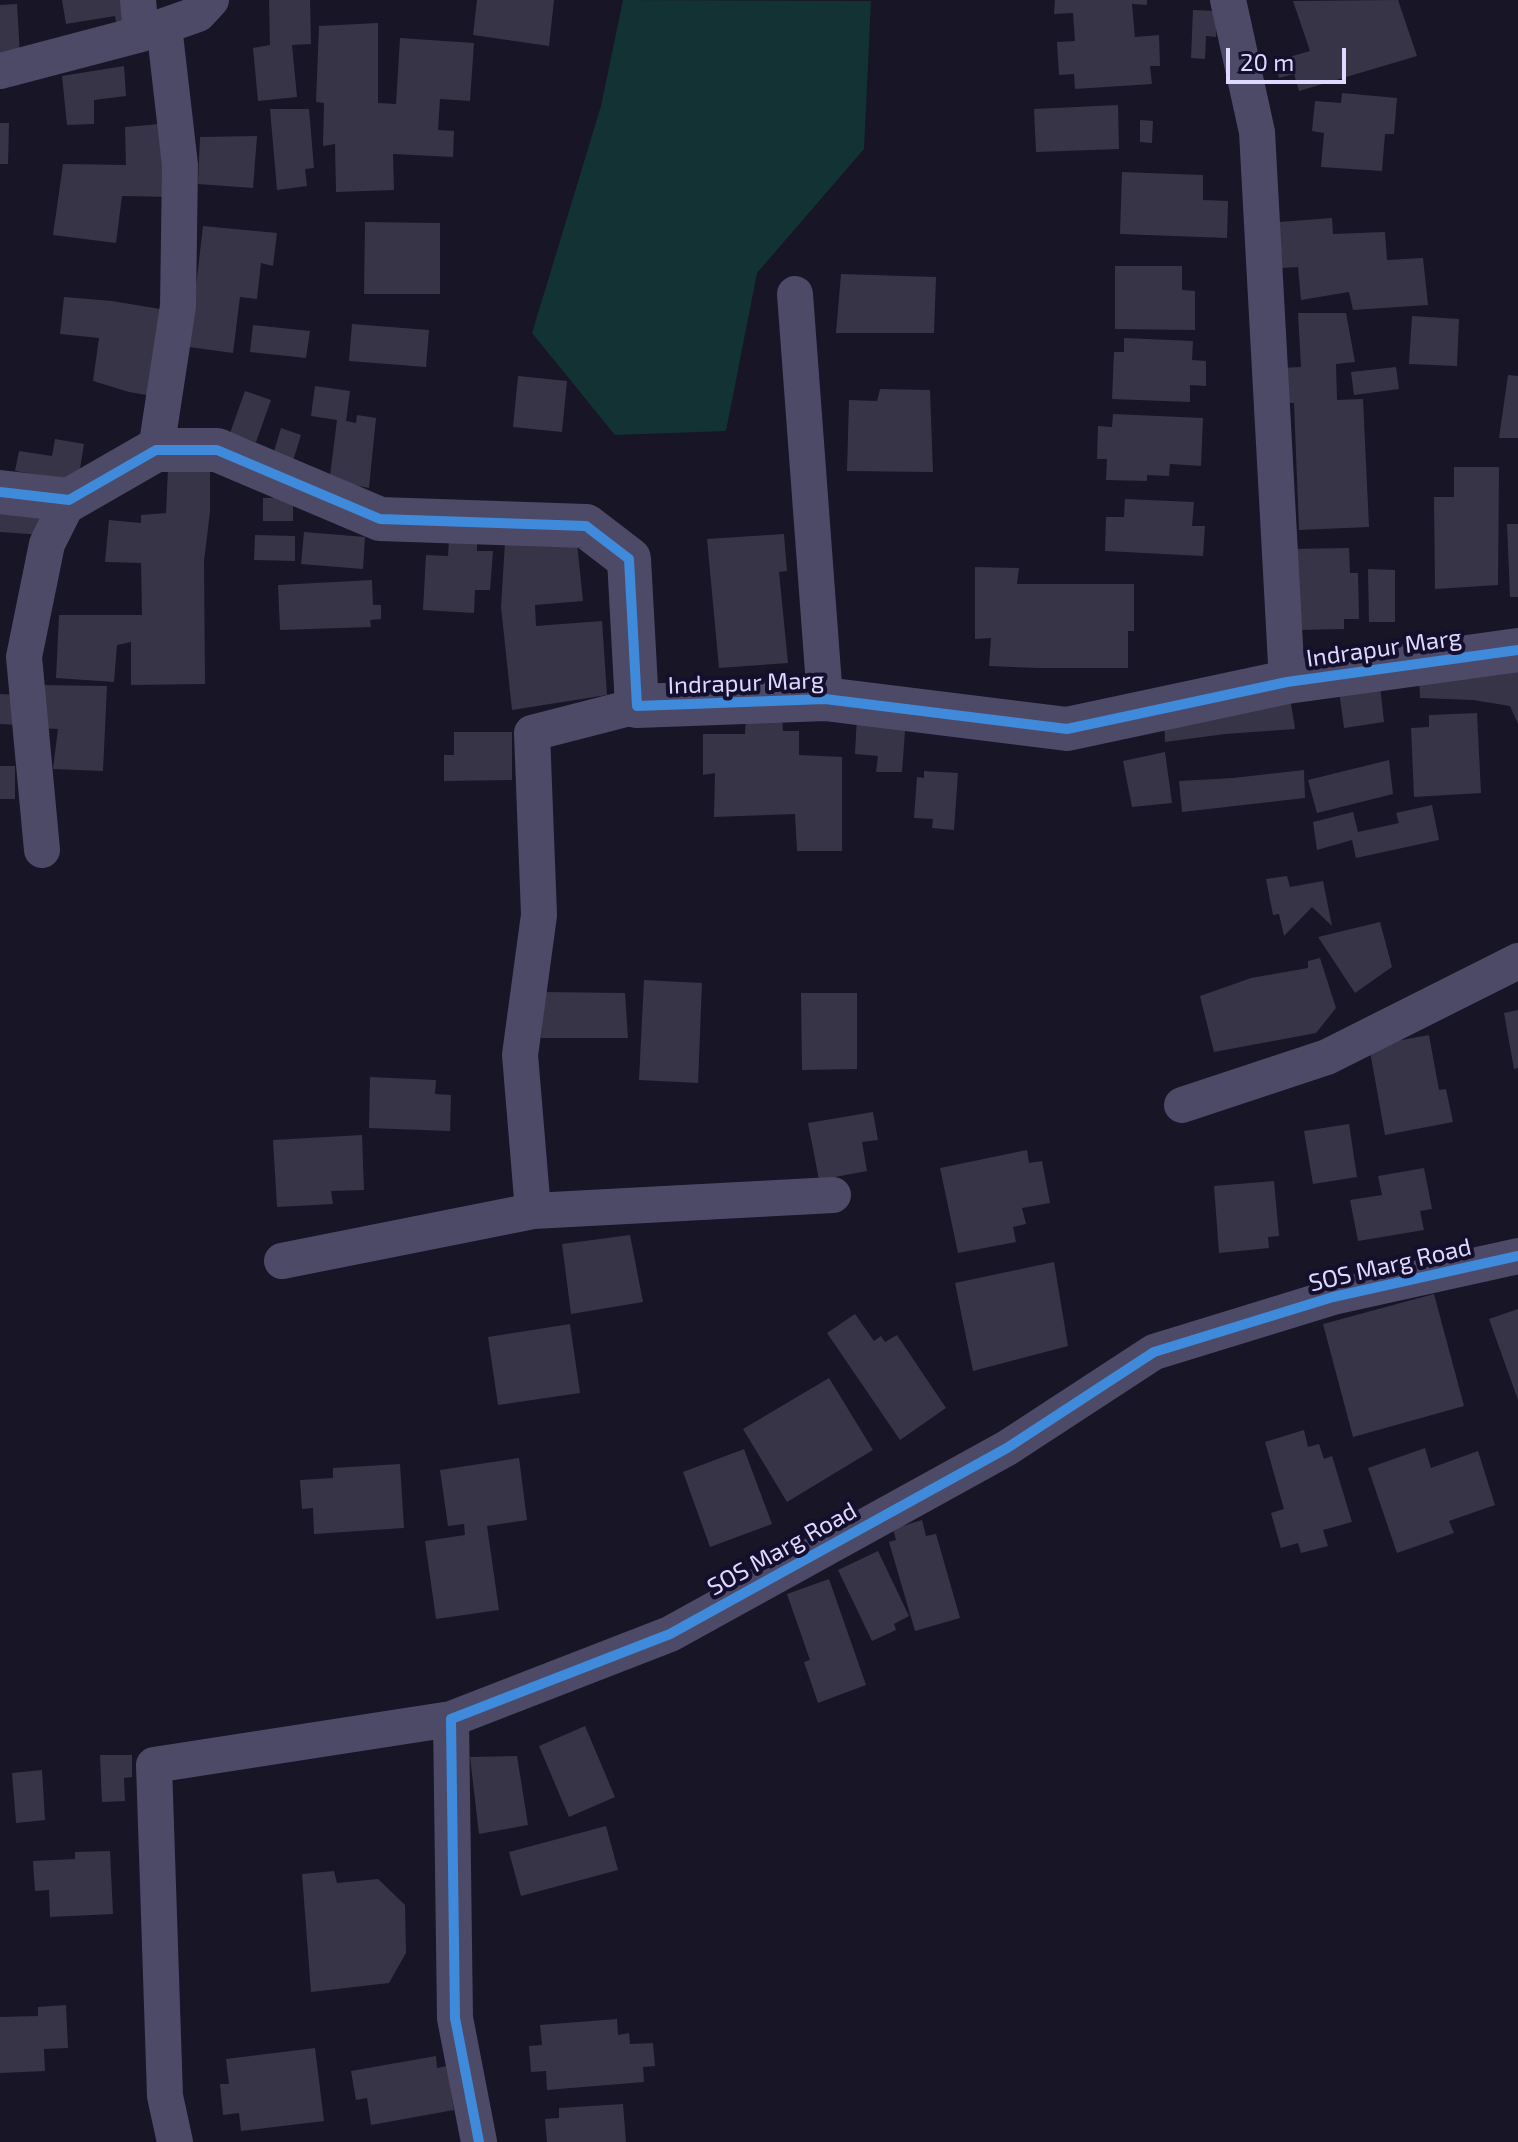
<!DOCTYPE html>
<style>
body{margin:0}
#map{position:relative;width:1518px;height:2142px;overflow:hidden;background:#181526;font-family:"Exo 2",sans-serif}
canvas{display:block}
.scale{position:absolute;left:1226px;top:48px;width:120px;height:36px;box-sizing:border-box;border:4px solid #dedaff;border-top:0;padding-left:10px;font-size:24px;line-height:28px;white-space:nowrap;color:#dedaff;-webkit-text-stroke:6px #140f2c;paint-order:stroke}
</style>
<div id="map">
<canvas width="1518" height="2142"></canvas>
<div class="scale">20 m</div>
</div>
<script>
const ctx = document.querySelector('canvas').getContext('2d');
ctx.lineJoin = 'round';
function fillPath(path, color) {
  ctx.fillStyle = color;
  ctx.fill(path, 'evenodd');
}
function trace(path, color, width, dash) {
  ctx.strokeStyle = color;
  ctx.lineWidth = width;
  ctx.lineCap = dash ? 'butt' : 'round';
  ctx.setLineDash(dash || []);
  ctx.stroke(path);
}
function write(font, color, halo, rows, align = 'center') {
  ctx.font = font + ' "Exo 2",sans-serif';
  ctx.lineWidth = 8;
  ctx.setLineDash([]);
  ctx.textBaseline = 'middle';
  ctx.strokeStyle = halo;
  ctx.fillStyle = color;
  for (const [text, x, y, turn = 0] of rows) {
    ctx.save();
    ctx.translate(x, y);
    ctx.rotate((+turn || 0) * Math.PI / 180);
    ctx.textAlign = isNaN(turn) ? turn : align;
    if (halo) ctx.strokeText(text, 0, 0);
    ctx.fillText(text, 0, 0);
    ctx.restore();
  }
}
fillPath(new Path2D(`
 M623,0L871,1L864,149L757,273L726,431L615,435L532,333L601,106Z`), '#133233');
fillPath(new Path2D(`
 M62,0H128L131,26L117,28L115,16L66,24Z
 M269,0H310L311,44L292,45L297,97L258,101L253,48L270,45Z
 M477,0H554L549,46L473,35Z
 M1055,0H1147V5L1132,4L1135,37L1159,35L1160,66H1150L1152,84L1075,89L1074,74L1059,75L1057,42L1075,41L1073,13L1054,14Z
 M1398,0L1417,56L1299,91L1294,74L1279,78L1275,61L1310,51L1293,1Z
 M17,4L20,55L0,57V5Z
 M1193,10L1217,11L1216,37L1206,36L1205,59L1191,58Z
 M378,23V103L396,104L400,38L474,43L470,101L440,99L438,130L454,131L453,157L393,154L394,190L336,192L335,144L323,146L324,103L316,102L319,26Z
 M124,66L126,96L94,100V124L67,125L62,76Z
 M1342,93L1397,98L1394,134H1385L1382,171L1321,167L1324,133L1312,131L1315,101L1341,103Z
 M1118,105L1119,149L1036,152L1034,109Z
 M270,109H309L314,168L305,169L307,186L277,190Z
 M1140,120L1153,121L1152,143L1140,142Z
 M0,123H9L8,164H0Z
 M171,123L173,197L122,196L116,243L53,235L63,164L126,165L125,127Z
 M257,136L253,188L198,184L200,137Z
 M1122,172L1203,175V200L1228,201L1227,238L1120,234Z
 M1332,218L1333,234L1385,232L1387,260L1423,258L1428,305L1353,310L1349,292L1301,300L1298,267L1282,268L1279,222Z
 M365,222L440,223V294H364Z
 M203,226L277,233L273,266L261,263L257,299L240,297L233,353L189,347Z
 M1115,266H1182V290L1195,291V330L1115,329Z
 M841,274L936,277L934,333H836Z
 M64,297L112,301L166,310L152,396L129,392L93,381L99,338L60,334Z
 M1298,313H1346L1355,362L1336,364L1337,400L1363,399L1369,527L1299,530L1294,403H1282L1280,368L1301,367Z
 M1412,316L1459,319L1457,366L1409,364Z
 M352,324L429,330L426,367L349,361Z
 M253,325L310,331L306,358L250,352Z
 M1124,338L1193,341L1192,360L1206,361V386L1190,385V402L1112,399L1114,352H1124Z
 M1396,367L1399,389L1354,395L1351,372Z
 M1508,375L1518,376V438H1499Z
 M518,376L567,381L562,432L513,427Z
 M315,386L350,391L346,421L356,423L357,415L376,418L369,488L349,484H329L337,420L311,416Z
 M880,389L930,390L933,472L847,471L849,400L877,401Z
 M245,391L271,400L256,442L230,433Z
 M1113,414L1203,418L1201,466L1170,464L1169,476L1147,475V481L1106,480L1107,459H1097L1098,426L1112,427Z
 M281,428L301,435L292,464L272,458Z
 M55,439L84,444L78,481L15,471L19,451L52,456Z
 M1454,467H1499L1498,585L1435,589L1434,497H1454Z
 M168,468L210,469V512L204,561L205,684L131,685V642L117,645L114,682L56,678L59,615H142L141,563L105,562L109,520L141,523V515L166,513Z
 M263,498H293V521H263Z
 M1125,499L1194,502L1192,526H1205L1203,556L1105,551L1106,517H1124Z
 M0,503L40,507L43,535L0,532Z
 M1507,524H1518V597H1510Z
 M304,532L365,537L363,569L301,564Z
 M784,534L787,571L779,572L788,663L719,668L707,539Z
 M255,535L295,536V561L254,560Z
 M449,539L477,541V551H493L490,590H475L474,613L423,610L426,555L448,556Z
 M505,542L577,543L583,601L535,605L536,626L602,621L607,695L512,710L501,607Z
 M1349,548L1350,573H1358L1359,619H1344V629L1299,630L1291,549Z
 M975,567L1019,568L1017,584H1134V631H1128V668H1037L989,666L991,638L975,639Z
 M1368,569L1395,570V622H1369Z
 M372,580L373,605H381V619L370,620L371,627L280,630L278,585Z
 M1518,669V724L1510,706L1473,700L1420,698L1419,675Z
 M1379,677L1384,722L1344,728L1338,683Z
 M38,685L107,686L103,771L53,769L58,729L37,728Z
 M1289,691L1295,729L1225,734L1165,742L1164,715Z
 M0,694L18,695L17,725L0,724Z
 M1477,713L1481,793L1414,797L1411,728L1429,727V715Z
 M746,715L782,716L783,731H799V755L842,757V851H797L795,814L714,817L715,773L703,775V734H745Z
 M857,715L906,718L902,772H876L878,756L855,754Z
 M454,732H512V780L444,781V755H454Z
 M1165,752L1172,803L1132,807L1123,761Z
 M1389,760L1393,794L1317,813L1308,780Z
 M0,766H15V799H0Z
 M1304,770L1305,798L1182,812L1179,781L1233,778Z
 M924,771L958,773L954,830L932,828L933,819L914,818L917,777L924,778Z
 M1432,805L1439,840L1356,858L1352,840L1317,850L1313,822L1353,812L1358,832L1399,823L1396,813Z
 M1287,876L1290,887L1323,881L1332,926L1312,907L1284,936L1279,914L1273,915L1266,879Z
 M1380,922L1392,967L1355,993L1318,937Z
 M1320,958L1336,1008L1316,1033L1214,1052L1200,996L1251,978L1308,968V961Z
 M644,980L702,983L698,1083L639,1080Z
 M542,992L625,993L628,1038H541Z
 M801,993H857V1069L802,1070Z
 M1518,1010V1068L1514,1069L1504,1013Z
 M1429,1035L1439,1090L1446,1089L1453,1122L1385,1135L1369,1046Z
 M370,1077L436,1080L435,1094L451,1095L450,1131L369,1128Z
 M873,1112L878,1140L862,1142L867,1171L819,1180L808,1123Z
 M1349,1124L1357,1177L1313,1184L1304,1131Z
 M362,1135L364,1190L331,1191L333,1204L277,1207L273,1140Z
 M1027,1150L1029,1163L1042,1161L1050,1203L1022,1208L1026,1224L1013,1227L1016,1242L958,1253L940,1168Z
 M1424,1168L1432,1209L1420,1211L1424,1230L1358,1241L1350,1200L1382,1195L1378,1176Z
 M1274,1181L1279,1236L1268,1237L1269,1248L1219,1253L1214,1186Z
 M630,1235L643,1302L571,1314L562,1244Z
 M1054,1262L1068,1346L973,1371L955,1283Z
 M1434,1294L1464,1406L1353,1437L1323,1324Z
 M1518,1309V1400L1489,1319Z
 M855,1314L874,1341L881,1336L885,1342L897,1335L946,1408L900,1440L827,1333Z
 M570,1324L580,1393L498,1405L488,1337Z
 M829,1378L873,1450L787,1502L743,1429Z
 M1304,1430L1308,1447L1319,1444L1324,1459L1332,1456L1352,1522L1323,1530L1328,1546L1301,1553L1298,1543L1281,1548L1271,1513L1284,1509L1265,1442Z
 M1425,1448L1431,1468L1478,1451L1495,1505L1449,1521L1454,1533L1397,1553L1368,1468Z
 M744,1449L772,1524L710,1547L683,1472Z
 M519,1458L527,1520L487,1526L499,1610L436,1619L425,1541L465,1535L464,1524L448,1526L440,1470Z
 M400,1464L404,1528L314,1534L313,1508L302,1509L300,1480L333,1478V1468Z
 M922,1520L926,1536L936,1534L960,1618L915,1631L889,1542L896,1540L893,1529Z
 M878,1551L909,1616L894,1624L896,1630L872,1641L838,1570Z
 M829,1579L866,1685L818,1703L804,1662L810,1660L787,1594Z
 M585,1726L615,1797L569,1817L539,1746Z
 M100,1755H132V1777L124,1778L125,1801L102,1802Z
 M517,1756L528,1825L479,1834L470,1757Z
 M42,1770L45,1820L16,1823L12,1773Z
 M606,1826L618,1870L521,1896L509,1852Z
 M110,1851L113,1914L50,1917L49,1890L35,1891L33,1861L75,1859V1852Z
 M334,1871L337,1883L378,1879L405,1905L406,1953L389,1983L311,1992L302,1874Z
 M66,2005L68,2048L44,2049L45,2071L0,2073V2017L38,2016V2007Z
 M617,2019L618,2035L629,2033L630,2044L653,2043L655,2066L643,2067L644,2082L547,2090L546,2071L531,2072L529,2046L542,2045L540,2025Z
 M315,2048L324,2121L241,2131L239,2113L223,2115L220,2084H229L226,2059Z
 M436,2056L437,2068L447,2066L454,2110L371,2125L367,2098L356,2100L351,2071Z
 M623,2104L626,2142H547L545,2119L559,2118V2108Z`), '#383447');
trace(new Path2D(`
 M138,0L141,34
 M1228,0L1257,132L1287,682
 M0,71L141,34L198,14L211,0
 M795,294L825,699
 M156,450L178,306L180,165L164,26
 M637,706L532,733L539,915L520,1055L533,1211L833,1195
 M42,850L24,657L47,544L69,500
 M1182,1105L1327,1057L1518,961
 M282,1261L533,1211
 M175,2142L165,2096L154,1765L451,1719
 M479,2142L455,2018L451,1719L670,1634L1007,1448L1154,1352L1333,1297L1518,1256`), '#4c4a67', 36);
trace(new Path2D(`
 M0,492L69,500L156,450H217L380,519L586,526L629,559L637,706L825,699L1067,729L1287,682L1518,650`), '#4c4a67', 44);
trace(new Path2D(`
 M0,492L69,500L156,450H217L380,519L586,526L629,559L637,706L825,699L1067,729L1287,682L1518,650
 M479,2142L455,2018L451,1719L670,1634L1007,1448L1154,1352L1333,1297L1518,1256`), '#408adc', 10);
write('24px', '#dedaff', '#140f2c', [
 ["Indrapur Marg",1384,648,-8],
 ["Indrapur Marg",746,683,-2],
 ["SOS Marg Road",1390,1265,-13],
 ["SOS Marg Road",782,1549,-29]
]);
</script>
